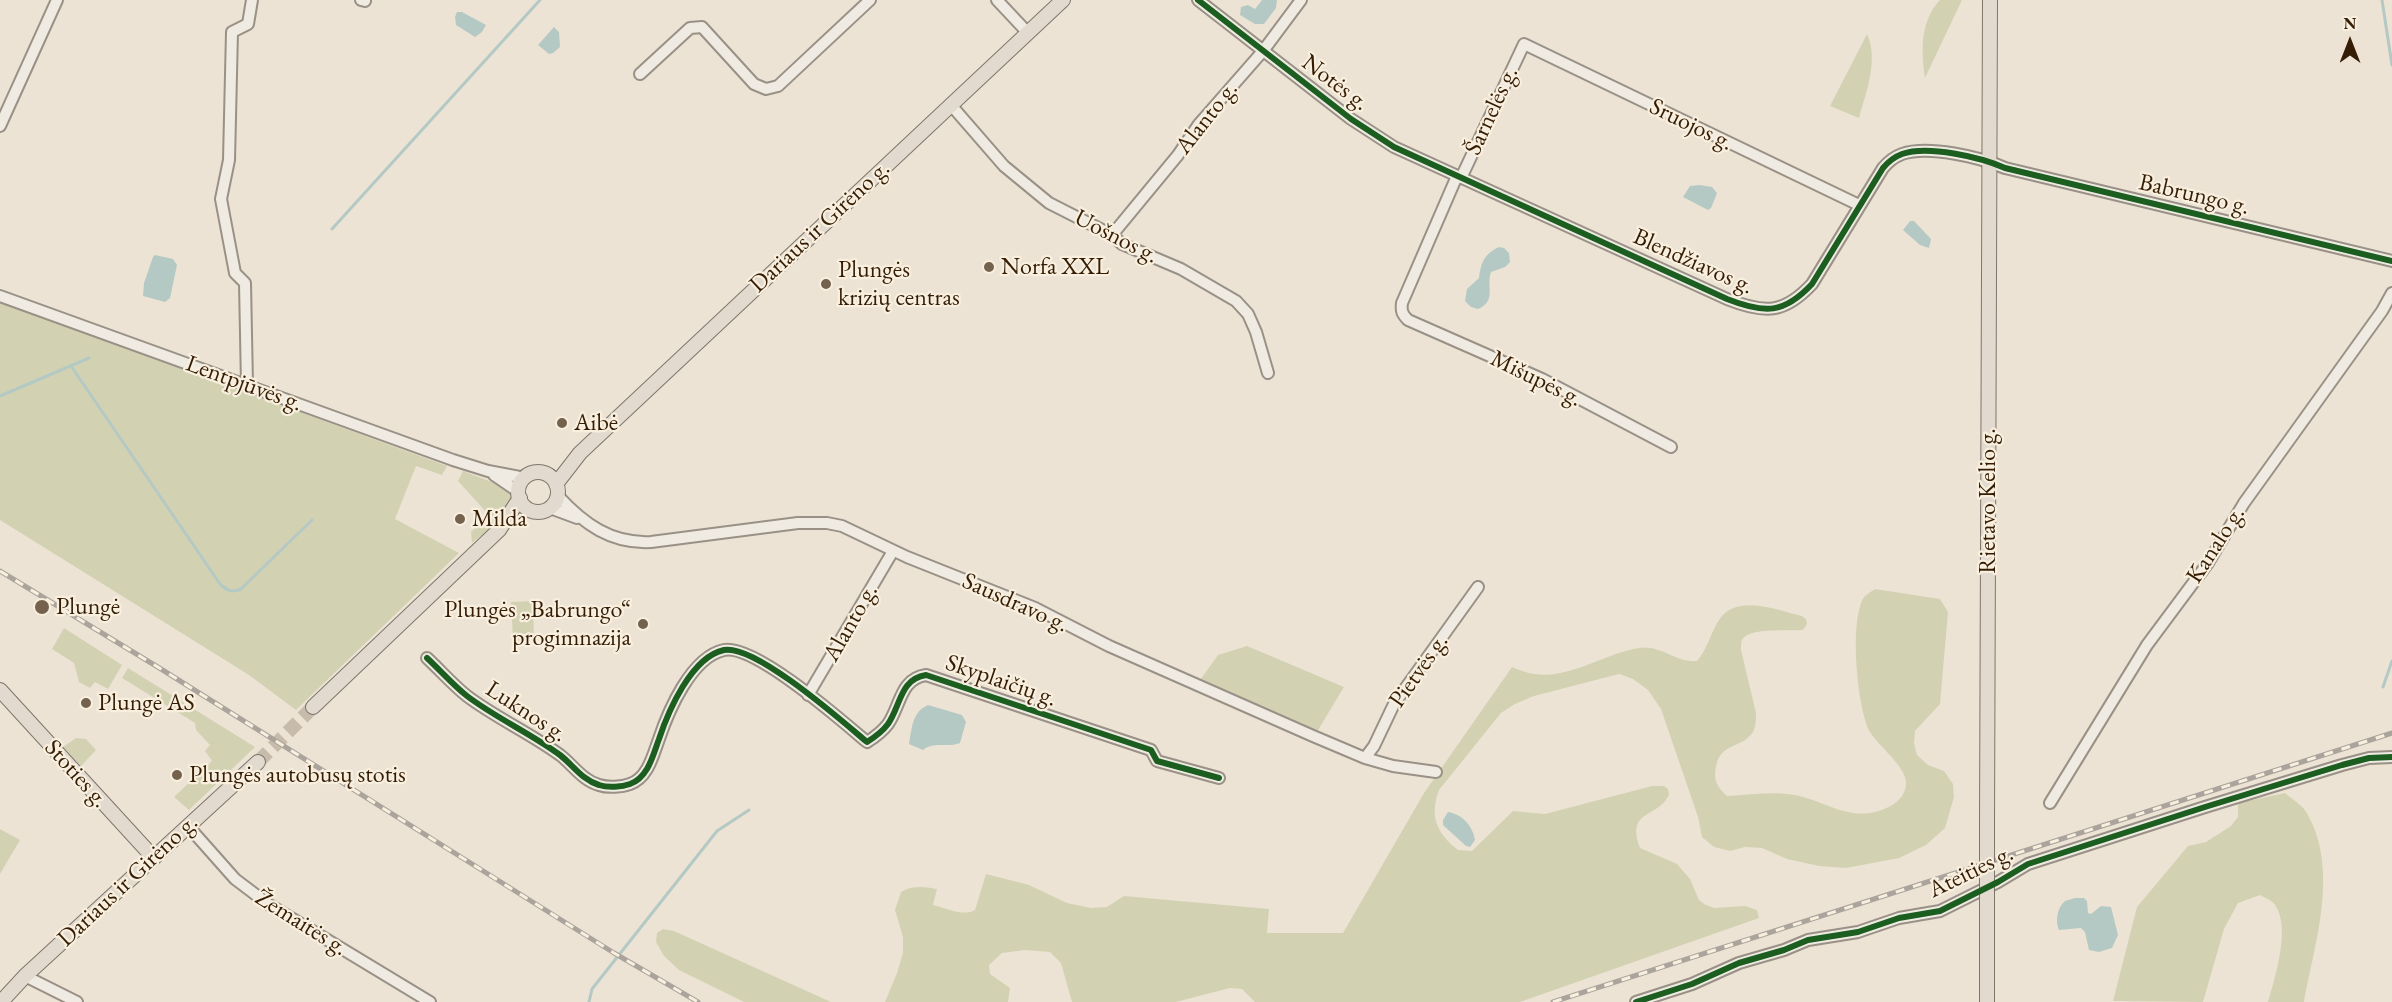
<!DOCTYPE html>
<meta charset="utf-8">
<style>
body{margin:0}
#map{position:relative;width:2392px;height:1002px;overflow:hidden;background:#ece3d5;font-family:"EB Garamond",serif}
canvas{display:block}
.north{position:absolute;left:2320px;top:12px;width:60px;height:60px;-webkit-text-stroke:4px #f8efde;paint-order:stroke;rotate:0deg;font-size:16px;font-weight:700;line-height:24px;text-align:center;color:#351d05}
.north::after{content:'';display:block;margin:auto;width:21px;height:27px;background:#351d05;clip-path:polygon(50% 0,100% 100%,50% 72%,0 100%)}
</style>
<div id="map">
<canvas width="2392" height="1002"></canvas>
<div class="north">N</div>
</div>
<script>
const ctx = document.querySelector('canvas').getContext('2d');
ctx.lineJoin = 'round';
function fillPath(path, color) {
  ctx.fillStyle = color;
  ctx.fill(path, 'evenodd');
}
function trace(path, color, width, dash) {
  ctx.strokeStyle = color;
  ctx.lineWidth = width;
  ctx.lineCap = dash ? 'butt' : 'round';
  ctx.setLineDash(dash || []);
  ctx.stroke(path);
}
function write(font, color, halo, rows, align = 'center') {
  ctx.font = font + ' "EB Garamond",serif';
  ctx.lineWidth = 4.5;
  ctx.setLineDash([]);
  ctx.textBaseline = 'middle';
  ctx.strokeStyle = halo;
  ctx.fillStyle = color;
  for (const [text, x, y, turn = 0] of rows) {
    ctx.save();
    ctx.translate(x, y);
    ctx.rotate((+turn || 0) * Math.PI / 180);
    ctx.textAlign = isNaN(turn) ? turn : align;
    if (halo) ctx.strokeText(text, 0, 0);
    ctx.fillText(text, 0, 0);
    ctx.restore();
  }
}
fillPath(new Path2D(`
 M1940,0H1962L1925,78C1921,51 1920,21 1940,0Z
 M1867,34C1879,59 1866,93 1859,118L1830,106Z
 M0,302L447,466L442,475L416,466L395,519L459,553L296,710L249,675L0,520Z
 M463,471L510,489C523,509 485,532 472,543L471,532L488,514L458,481Z
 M1875,589L1940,599L1948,612L1940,704L1915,731L1914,743L1917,755L1928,765L1944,771L1953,784L1954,797L1945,828L1926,845L1899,858L1846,868L1819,866L1787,859L1762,848L1745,847L1730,851L1714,847L1702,837L1698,817L1661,709L1648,690L1633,679L1619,674L1534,696L1515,704L1501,713L1439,790C1429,817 1437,833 1458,850L1472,851L1513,811L1545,814L1652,786H1664L1668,789L1669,795C1657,819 1626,809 1640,848L1677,864L1690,879L1699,900L1704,904L1714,908L1745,906L1757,910L1759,918L1520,1002H1255L1242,989L1230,988L1176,1002H1072L1061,963L1050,952L1025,950L1002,953L989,965L990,974L1010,988L1008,1002H885L897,973L903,953V937L895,910L901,892C913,885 924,887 937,889L933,905C946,908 963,917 975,910L986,874L1029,885L1067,903L1091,908L1107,907L1124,896L1269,909L1267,933H1343L1424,793L1512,667C1519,670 1527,673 1535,674C1571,679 1605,653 1639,648C1660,644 1676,663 1697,661C1708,648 1710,634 1719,620C1736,593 1777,610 1802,616L1806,619L1807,624L1803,630C1790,631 1748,627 1742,640C1741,641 1741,649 1741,650L1756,713C1756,719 1756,727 1753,732C1742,749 1720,742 1716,767C1713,780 1717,787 1727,796C1749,795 1773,791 1795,795C1821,800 1844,817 1870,813C1886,810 1905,802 1906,784C1907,767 1879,747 1870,732C1857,708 1849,620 1864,597C1867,594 1871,592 1875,589Z
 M533,601L534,640L513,641L511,602Z
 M64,628L122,665L108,689L95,682L90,688L79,682L74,663L52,649Z
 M1247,646L1344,687L1317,732L1200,680L1218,655Z
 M128,668L255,747L189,810L174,797L212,761L205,751L210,745L196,730L195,723L122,678Z
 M76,738L86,739L96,750L81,766L63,747Z
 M2285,793C2292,799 2304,806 2308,815C2339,872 2315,942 2304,1002H2268C2275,977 2291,927 2275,905C2272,900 2265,898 2260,895L2238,903L2224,929L2203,1002L2113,1001L2137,907L2188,846L2206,842L2231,826L2238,817V803Z
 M0,829L20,840L0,874Z
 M663,929L674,931L831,1002H744L679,970L664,956L656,942L657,933Z`), '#d2d2b3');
fillPath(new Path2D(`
 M1262,0H1277L1276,8L1264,24H1255L1240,15L1241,7L1248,5L1255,9Z
 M457,12H462L486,25L482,32L475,37L456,25L455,17Z
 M554,27L559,32L560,47L553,53L549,54L538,45Z
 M1700,185L1712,187L1717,193L1711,208L1708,210L1683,197L1690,186Z
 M1910,221H1914L1931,239L1929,248L1920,245L1903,230Z
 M1499,247L1504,248L1509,253L1510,262L1505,267L1491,272C1486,286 1497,301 1478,309L1471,307L1465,301L1467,289L1479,278C1481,263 1484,254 1499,247Z
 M155,255L173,259L177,265L170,298L165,302L143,296L144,283L153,257Z
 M928,705L962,715L966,722L960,743C948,748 933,741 923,750L909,744C912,728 912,712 928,705Z
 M1448,812C1462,814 1473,826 1475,840L1470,847L1466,846L1443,825V820Z
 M2075,898H2084L2087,901L2088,913L2091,914L2101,906L2111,907L2118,935L2112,948L2099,952L2089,950L2085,932L2081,928L2059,930C2055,922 2057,907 2065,901C2068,900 2072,899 2075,898Z`), '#b5c9c4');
trace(new Path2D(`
 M2382,0L2392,65
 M332,229L540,0
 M71,366L220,584C228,591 231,593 241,589L312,520
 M0,396L89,358
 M2383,687L2392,661
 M589,1002L592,989L717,831L749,810`), '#b5c9c4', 3);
trace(new Path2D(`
 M258,762L313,707`), '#c7bbab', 14, [14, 7]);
const minor = new Path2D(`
 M361,0L365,1
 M997,0L1028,33
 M1198,0L1351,119L1394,147L1727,299C1765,314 1784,314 1812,284L1883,168C1888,162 1894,157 1902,154C1928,145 1980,157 2005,168L2392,261
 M640,74L690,28L702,27L754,84L766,89L778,86L870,0
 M951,105L1004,166L1049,203L1112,235L1122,244L1181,269L1236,301L1248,314L1256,332L1268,373
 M0,126L57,0
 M1457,176L1402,303C1401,311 1402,314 1408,320L1542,379L1671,447
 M1461,178L1524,44L1859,205
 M1112,235L1178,155L1199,124L1263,51L1301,0
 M0,296L453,460L488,471L525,478
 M247,385L245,283L235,273L221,199L229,160L232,32L248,24L252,0
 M494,475L519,492
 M558,496C584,524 611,544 651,542L798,523H827L842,526L907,557L1035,608L1109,646L1313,736L1365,758L1393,766L1436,772
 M550,508L577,518
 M427,658C441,671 453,685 467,696C496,718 530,733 560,755C573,765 582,780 599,785C608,788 622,787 630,784C648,778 653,755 659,739C668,712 691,657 724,650C755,644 842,721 867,742C875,737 882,732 888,724C901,705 900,679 926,675L1151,750L1157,761L1219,778
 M808,695L893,551
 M1365,758L1374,746L1394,704L1478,587
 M2050,803L2147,645L2208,563L2244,503L2382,311L2392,293
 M188,826L235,879L268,904L430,1002
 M25,976L77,1002
 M1636,1002L1692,984L1739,963L1784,950L1808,940L1858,932L1899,918L1940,911L1998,882L2028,864L2205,807L2342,765L2369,758L2392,757`);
const major = new Path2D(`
 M518 492a20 20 0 1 1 40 0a20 20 0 1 1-40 0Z
 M556,484L580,453L1063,0
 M0,690L153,857
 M313,707L499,530L520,498
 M1987,820L1990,0
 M1987,928V1002
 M1,1002L25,976L258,762`);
trace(minor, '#9a9186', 14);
trace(major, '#7f766b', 16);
trace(minor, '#efebe3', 10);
trace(major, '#e2dace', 14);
const rail = new Path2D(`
 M0,571L161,669L614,953L698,1002
 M1553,1002L2392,733`);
trace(rail, '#aba49c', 5);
trace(rail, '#f8efde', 3, [9]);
const majorBridge = new Path2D(`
 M1987,928V820`);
trace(majorBridge, '#7f766b', 16, []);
trace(majorBridge, '#e2dace', 14);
trace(new Path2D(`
 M1198,0L1351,119L1394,147L1727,299C1765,314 1784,314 1812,284L1883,168C1888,162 1894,157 1902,154C1928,145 1980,157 2005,168L2392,261
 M427,658C441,671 453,685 467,696C496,718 530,733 560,755C573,765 582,780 599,785C608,788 622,787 630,784C648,778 653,755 659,739C668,712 691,657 724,650C755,644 842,721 867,742C875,737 882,732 888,724C901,705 900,679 926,675L1151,750L1157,761L1219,778
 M1636,1002L1692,984L1739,963L1784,950L1808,940L1858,932L1899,918L1940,911L1998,882L2028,864L2205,807L2342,765L2369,758L2392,757`), '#1b5e20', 6);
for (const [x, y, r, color] of [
 [989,267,6,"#75624e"],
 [826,284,6,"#75624e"],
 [562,423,6,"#75624e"],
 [460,519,6,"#75624e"],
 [42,607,8,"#75624e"],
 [643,624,6,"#75624e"],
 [86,703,6,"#75624e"],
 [177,775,6,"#75624e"]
]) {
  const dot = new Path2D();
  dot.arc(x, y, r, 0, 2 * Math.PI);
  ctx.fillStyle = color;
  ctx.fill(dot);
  trace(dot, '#f8efde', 2);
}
write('24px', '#351d05', '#f8efde', [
 ["Notės g.",1335,83,37],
 ["Šarnelės g.",1492,111,-65],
 ["Alanto g.",1207,118,-52],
 ["Sruojos g.",1691,125,26],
 ["Babrungo g.",2194,195,13],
 ["Dariaus ir Girėno g.",820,227,-43],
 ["Uošnos g.",1116,237,27],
 ["Blendžiavos g.",1693,262,24],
 ["Mišupės g.",1536,379,26],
 ["Lentpjūvės g.",244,384,20],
 ["Rietavo Kelio g.",1988,501,-90],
 ["Kanalo g.",2216,545,-57],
 ["Sausdravo g.",1015,603,24],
 ["Alanto g.",851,623,-60],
 ["Pietvės g.",1419,671,-55],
 ["Skyplaičių g.",1001,681,19],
 ["Luknos g.",526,712,33],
 ["Stoties g.",76,774,48],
 ["Ateities g.",1971,872,-26],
 ["Dariaus ir Girėno g.",128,881,-43],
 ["Žemaitės g.",301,923,32]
]);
write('24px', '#351d05', '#f8efde', [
 ["Norfa XXL",1001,267],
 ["Plungės",838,270],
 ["krizių centras",838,298],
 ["Aibė",574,423],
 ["Milda",472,519],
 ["Plungė",56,607],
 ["Plungės „Babrungo“",631,610,"right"],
 ["progimnazija",631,638,"right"],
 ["Plungė AS",98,703],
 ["Plungės autobusų stotis",189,775]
], 'left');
</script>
